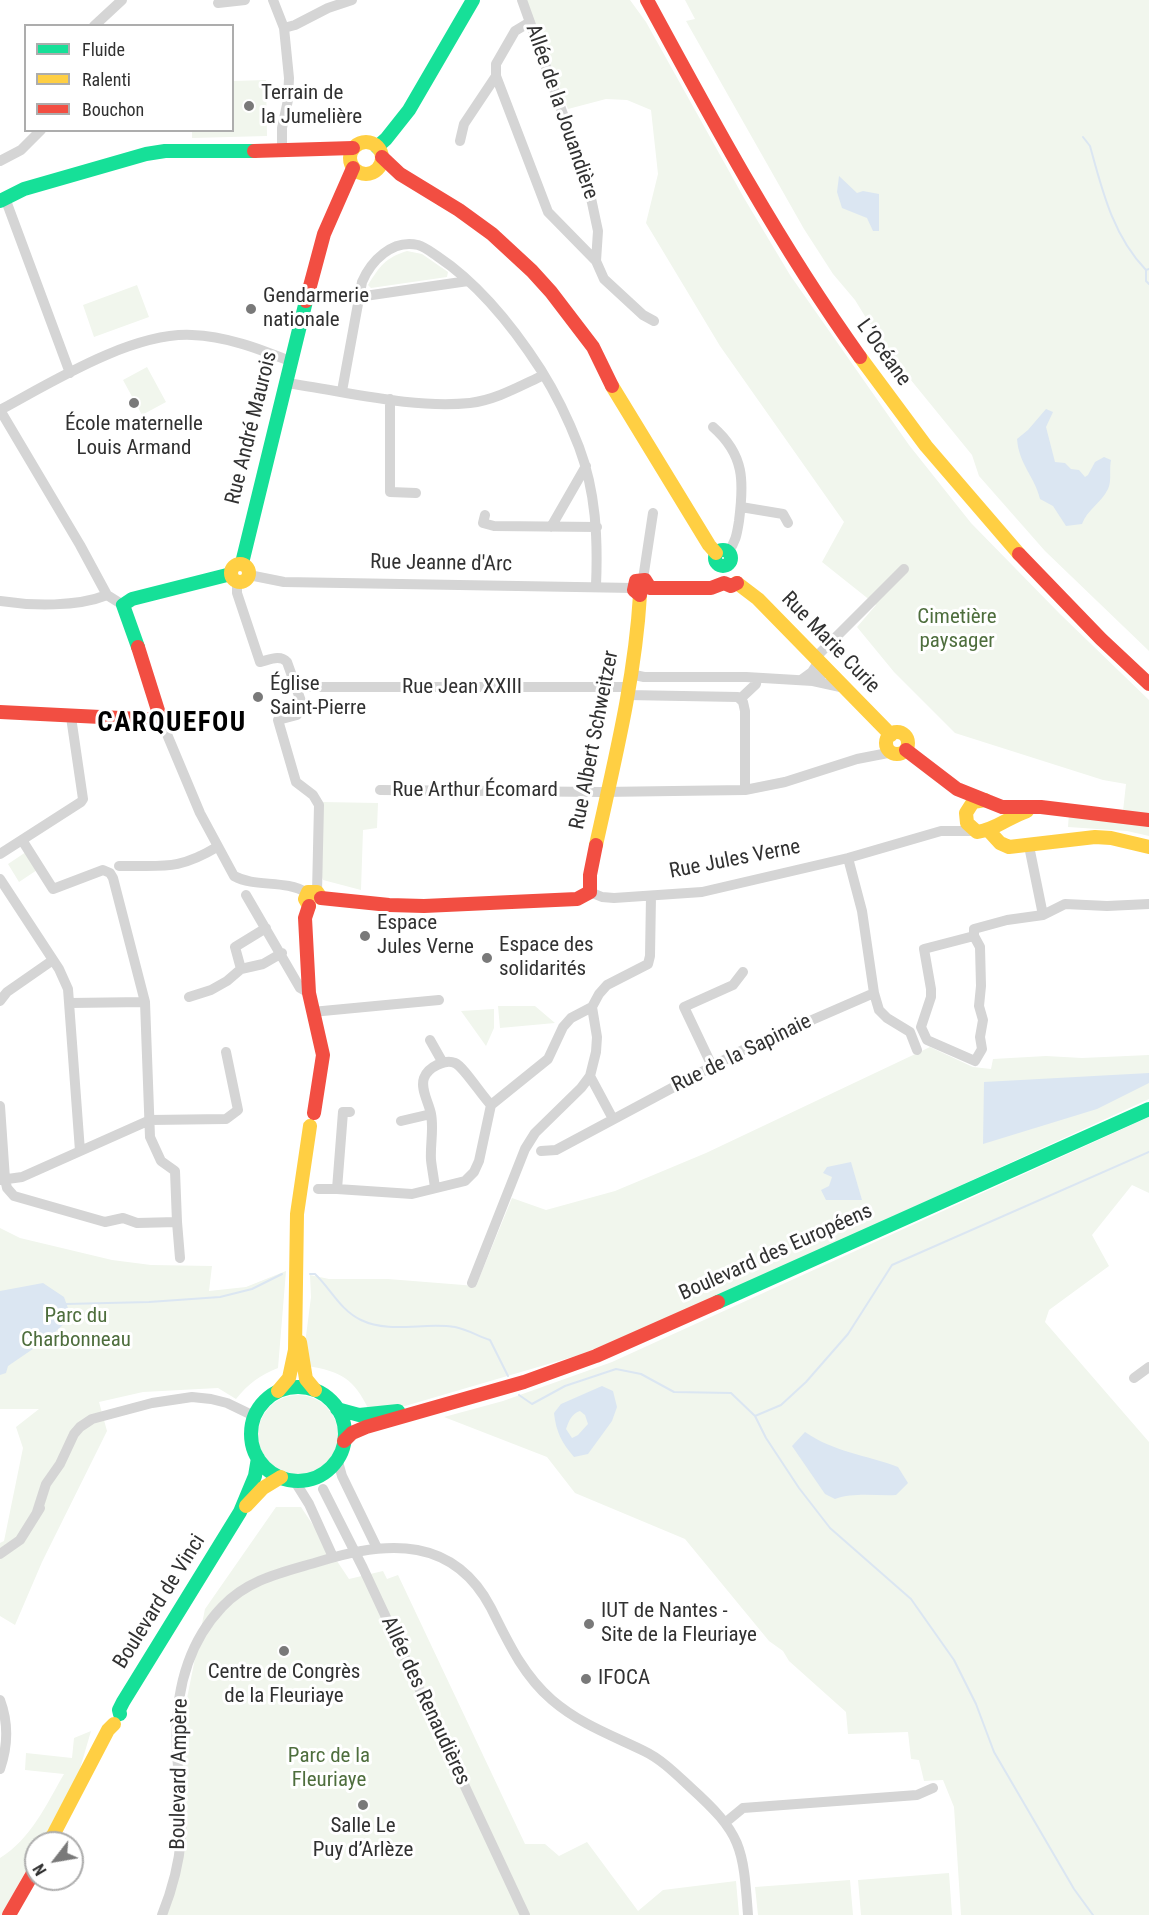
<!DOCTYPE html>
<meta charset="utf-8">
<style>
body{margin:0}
#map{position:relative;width:1149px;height:1915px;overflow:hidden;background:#fff;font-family:"Roboto Condensed",sans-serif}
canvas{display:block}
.legend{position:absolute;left:24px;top:24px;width:210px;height:108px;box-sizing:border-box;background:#fff;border:2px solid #adadad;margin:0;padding:8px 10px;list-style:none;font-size:18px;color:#313131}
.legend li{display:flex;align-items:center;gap:12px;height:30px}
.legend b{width:30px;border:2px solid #adadad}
.north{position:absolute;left:24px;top:1831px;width:60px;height:60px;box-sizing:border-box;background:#fff;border:2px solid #adadad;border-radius:50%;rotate:239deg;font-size:16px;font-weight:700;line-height:24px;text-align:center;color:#313131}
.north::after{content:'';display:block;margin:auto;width:21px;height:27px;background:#797979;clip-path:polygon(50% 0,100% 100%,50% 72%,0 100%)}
</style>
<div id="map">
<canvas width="1149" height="1915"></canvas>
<ul class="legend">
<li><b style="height:8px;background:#16e098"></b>Fluide</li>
<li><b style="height:8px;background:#ffcf43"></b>Ralenti</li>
<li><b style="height:8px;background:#f24e42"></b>Bouchon</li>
</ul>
<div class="north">N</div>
</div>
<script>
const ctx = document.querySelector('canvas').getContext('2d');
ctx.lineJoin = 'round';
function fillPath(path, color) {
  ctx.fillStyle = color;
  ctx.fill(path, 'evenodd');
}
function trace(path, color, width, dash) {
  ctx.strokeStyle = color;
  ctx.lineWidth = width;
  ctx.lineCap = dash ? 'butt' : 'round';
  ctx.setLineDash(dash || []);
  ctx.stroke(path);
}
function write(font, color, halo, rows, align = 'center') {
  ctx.font = font + ' "Roboto Condensed",sans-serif';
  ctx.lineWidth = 6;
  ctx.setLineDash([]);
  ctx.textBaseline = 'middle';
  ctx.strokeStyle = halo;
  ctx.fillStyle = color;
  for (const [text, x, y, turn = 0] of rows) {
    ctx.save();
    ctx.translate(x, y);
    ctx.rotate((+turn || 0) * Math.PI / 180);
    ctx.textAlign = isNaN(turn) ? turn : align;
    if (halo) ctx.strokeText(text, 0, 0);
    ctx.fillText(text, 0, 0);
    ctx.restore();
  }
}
fillPath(new Path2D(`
 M525,0H630L646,22L744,198L790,275L909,445L971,523L1060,614L1149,700V836L1127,831L1068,827L1069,813L1122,820L1126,784L1103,780L955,733L894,672L857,627L876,605L822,562L844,522L720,346L646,223L658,174L651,110L627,100L606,99L568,109Z
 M685,0H1149V651L1045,551L979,476L972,455L884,347L855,300L833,274L804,229L686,21L695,19Z
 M266,80L267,136L192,138V131L232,130L233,81Z
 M407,251L422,254L448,272L447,277L371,288L368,285C380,266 385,258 407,251Z
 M137,285L149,317L94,337L83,305Z
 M147,367L166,402L142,415L123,380Z
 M322,802L378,803L377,828L363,830L361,890L323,880L321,874Z
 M26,852L37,870L19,882L8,864Z
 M498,1006H535L555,1023L500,1028Z
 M494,1009V1028L486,1046L461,1011Z
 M930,1047L973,1067L991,1069L993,1059L1046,1056L1082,1058L1149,1055V1099L669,1319L579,1355L405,1406L369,1410C354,1379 341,1371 307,1366L306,1336L311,1297L310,1275L329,1279H388L476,1286L512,1198L546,1210L615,1191L706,1153Z
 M1149,1117V1193L1132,1185L1092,1235L1109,1266L1049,1310L1045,1322L1149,1442V1915H961L954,1807L943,1780L924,1781L919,1760L911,1759L908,1732L848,1734L846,1712L789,1661L783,1651L769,1641L685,1539L575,1493L547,1457L444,1417L503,1401L612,1362Z
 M0,1228L20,1238L112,1260L151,1265L212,1266L209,1291L246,1287L286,1271L278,1368C260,1375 248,1384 236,1399L218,1388L143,1392L99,1402L107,1431L42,1562L15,1625L0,1616V1543L4,1541L23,1448L16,1427L39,1409H0Z
 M258 1435a40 40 0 1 1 80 0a40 40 0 1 1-80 0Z
 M276,1507H301L349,1579L383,1571L387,1579L398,1575L525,1844H545L559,1856L587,1842L638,1911L663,1890L736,1881L739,1915H164L184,1852L185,1784L180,1741L184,1713L205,1609Z
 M91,1731L79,1772L41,1843H36V1852L2,1915H0V1858C31,1839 46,1805 64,1774L25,1770L26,1753L72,1758L74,1738Z
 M949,1873L952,1915H861L858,1880Z
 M850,1880L853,1915H758L755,1887Z`), '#f1f6ed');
fillPath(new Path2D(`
 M839,176L857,193L863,191L879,194V231H873L867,218L842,208L837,192Z
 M1046,409L1053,412L1046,427L1055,462L1065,463L1071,469L1079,470L1085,477L1088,475L1095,462L1104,457L1111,460C1109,469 1112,481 1108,489C1101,503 1087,510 1082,524L1066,526L1053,506L1040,499C1035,477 1019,465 1017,439L1028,430Z
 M1149,1073V1083L1097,1109L983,1144L984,1082Z
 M851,1162L862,1200H826L821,1190L829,1186L832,1177L823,1173L827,1167Z
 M43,1283L64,1297L69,1311L65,1323L46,1340L8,1366L6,1373L0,1375V1291Z
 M602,1386L613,1391L617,1407L612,1421L588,1454L574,1457C562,1443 556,1432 554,1413L561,1404ZM580,1411L585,1415L588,1424L578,1435L572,1438L566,1429C569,1421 571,1414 580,1411Z
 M805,1432C834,1452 866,1455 898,1467L908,1483L896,1495C876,1496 854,1492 835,1499L825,1494L792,1446Z`), '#dbe6f2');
trace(new Path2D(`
 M1083,137L1090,146C1102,190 1113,236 1146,270L1149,269
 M1146,270V281L1149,284
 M310,1274H315C331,1289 340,1310 361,1320C390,1334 424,1322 455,1327C466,1329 478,1336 490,1340L508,1376
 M66,1304L149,1302L220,1297L252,1289L282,1274
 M519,1395L532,1404L565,1386L616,1369L641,1374L674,1392L731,1393L755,1416L766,1438L799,1488L830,1528L911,1599L954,1660L976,1704L994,1752L1074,1889L1093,1915
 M755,1416L781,1405L806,1382L848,1334L892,1265L1149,1152`), '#dbe6f2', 2);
trace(new Path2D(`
 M273,0L284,28L289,78L288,100L282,128V151
 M522,0L588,184L598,231L596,261
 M218,3L245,0
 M530,22L515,31L496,64V76L548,212L596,261L604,279L643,315L654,321
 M94,26L122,0
 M284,28L295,25L328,8L352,0
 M460,141L464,124L496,76
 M0,161L21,150L41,130
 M5,198L70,373
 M358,297L468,281
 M286,383C345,391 411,409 470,403C496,400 520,386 544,375
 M342,391L362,282C371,261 392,239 418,245C425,247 431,252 437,256C479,284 514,328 541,370C556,394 569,421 579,447C596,492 598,538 596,586
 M390,399V492L416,493
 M0,410C52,382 132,332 192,335C226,336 259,349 290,361
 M0,410L80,545L107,595L123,605
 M713,427C745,455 744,482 739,521C737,533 736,542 728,552
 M741,507L783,514L788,523
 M485,515L483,523L494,526L597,527
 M551,527L586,466
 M249,575L284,582L634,588
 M643,579L653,513
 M237,582V593L260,662C269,660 280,654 287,662L302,704L297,715L278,720L296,782L313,795L319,805L317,892
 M0,601C32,606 77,607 107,595
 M815,658L904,569
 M630,674L644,677H746L813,681L828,670
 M801,680L812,672L819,661
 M813,681L845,688
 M296,687H628
 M627,695L738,697
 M738,697L743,702L745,711V790
 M740,699L756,684L757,678
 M161,720L200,813L234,876C256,888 285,879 307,893
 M380,790L602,792L745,790L785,782L857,759L893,752
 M1029,846L1043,915L1065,904L1107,906L1149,904
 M0,854L81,802L83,799L71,717
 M848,858L862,911L874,993L879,1010L887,1018L910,1032L917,1050
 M119,866C163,865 177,871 217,847
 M0,879L59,969L68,989L80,1151
 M590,892L602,897L614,898L702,892L848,858L941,831H974
 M246,895L300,988L309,993
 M974,936L980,947L981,986L979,1006L983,1020L980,1037L982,1049L975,1061L927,1040L921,1027L931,997V989L924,949Z
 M974,936V929L1007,920L1043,915
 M241,969L235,947L266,928
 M189,997L211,990L227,981L241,969L263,964L282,953
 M0,1001L7,992L53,960
 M70,1003L145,1002
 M312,1012L439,1000
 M430,1040L443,1063
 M712,1066L684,1007L733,985L743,972
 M590,1076L613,1119
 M0,1106L5,1179L7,1188L14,1196L105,1222L123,1218L137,1223L177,1222L175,1171L161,1161L150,1137L145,1002L113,878L110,873L103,870L53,889L22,840
 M350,1112H343L337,1189L412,1194L465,1181L474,1172L479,1161L491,1105L548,1059L563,1027L571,1018L592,1007
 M401,1121L431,1114
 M541,1151L556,1150L743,1050L874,993
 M0,1180L22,1177L150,1120L226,1119L238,1110L226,1052
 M435,1188C434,1179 432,1169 431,1160C430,1145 434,1129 431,1114C429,1103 420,1089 424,1078C428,1067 445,1059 455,1063C463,1066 482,1096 491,1105
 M318,1189H337
 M177,1222L180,1258
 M472,1283L525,1149L535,1133L581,1088L590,1076L596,1052L597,1037L592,1007L599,994L607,985L648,964L650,956L651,896
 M1134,1378L1149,1367
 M337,1458L342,1476L377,1548
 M294,1480L309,1504L333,1557
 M323,1489L363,1568L525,1915
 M37,1512L46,1484L60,1464L74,1434L80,1427L92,1419L152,1403L192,1397L211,1399L227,1403L254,1416
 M0,1554L20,1540L40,1508
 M0,1700C9,1724 8,1746 0,1769
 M726,1822L743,1808L917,1795L933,1788
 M162,1915C172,1890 179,1865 181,1838C183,1810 179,1782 177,1754C174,1700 184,1647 222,1607C249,1578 285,1572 321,1561C388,1540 454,1537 491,1608C508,1642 523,1675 552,1700C580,1724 611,1735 644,1751C661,1759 676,1774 690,1787C742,1834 743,1846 748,1915`), '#d5d5d5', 10);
trace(new Path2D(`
 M377,147L386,139L409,110L473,0
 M0,201L24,189L146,154L165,151H254
 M715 558a8 8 0 1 1 16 0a8 8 0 1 1-16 0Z
 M242,563L306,301
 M138,647L123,605L132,599L231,574
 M718,1302L1149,1109
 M251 1434a47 47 0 1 1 94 0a47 47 0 1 1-94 0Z
 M337,1409L359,1415L398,1411
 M120,1714L119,1710L123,1702L240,1512L255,1476L258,1458`), '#16e098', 14);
trace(new Path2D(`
 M350 158a16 16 0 1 1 32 0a16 16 0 1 1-32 0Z
 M860,357L926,446L1019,554
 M612,386L709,545L716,553
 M231 573a9 9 0 1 1 18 0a9 9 0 1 1-18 0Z
 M737,583L758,599L891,735
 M886 743a11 11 0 1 1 22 0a11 11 0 1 1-22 0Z
 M985,800L973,802L966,813L967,823L977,832C995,830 1009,817 1027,811
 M989,831L1000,843L1009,847L1095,837L1111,838L1149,847
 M596,845C614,763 635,680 640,595
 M309,906L305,899L308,892H317L321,898
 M300,1342L306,1379L315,1390
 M278,1391L289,1378L295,1350L297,1214L310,1126
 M246,1506L263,1488L281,1477
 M49,1843L108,1730L114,1724`), '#ffcf43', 14);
trace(new Path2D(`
 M647,0C713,122 779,244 860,357
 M254,151L353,148
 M382,157L400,174L459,210L492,234L532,271L551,292L593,347L612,386
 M306,301L324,234L353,168
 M1019,554L1101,639L1149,684
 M650,588H711L724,583L731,586L737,583
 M640,595L634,590L636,581L645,580L650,588
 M0,712L161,720L138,647
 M906,750L957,789L1002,807H1041L1149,820
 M321,898L389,905L424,906L577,899L590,892V875L596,845
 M309,906L305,918L309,993L323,1055L314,1113
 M344,1441L352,1433L366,1427L524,1382L596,1356L718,1302
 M9,1915L36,1868`), '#f24e42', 14);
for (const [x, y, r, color] of [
 [249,106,6,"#797979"],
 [251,309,6,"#797979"],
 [134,403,6,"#797979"],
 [258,697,6,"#797979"],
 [365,936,6,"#797979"],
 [487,958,6,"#797979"],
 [589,1624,6,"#797979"],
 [284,1651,6,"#797979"],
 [586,1679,6,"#797979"],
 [363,1805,6,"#797979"]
]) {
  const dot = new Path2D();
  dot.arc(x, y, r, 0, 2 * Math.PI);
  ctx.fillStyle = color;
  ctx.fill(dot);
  trace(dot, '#fff', 2);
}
write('21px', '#313131', '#fff', [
 ["Terrain de",261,94],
 ["la Jumelière",261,118],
 ["Gendarmerie",263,297],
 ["nationale",263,321],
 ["École maternelle",134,425,"center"],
 ["Louis Armand",134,449,"center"],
 ["Église",270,685],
 ["Saint-Pierre",270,709],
 ["Espace",377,924],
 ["Jules Verne",377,948],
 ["Espace des",499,946],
 ["solidarités",499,970],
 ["IUT de Nantes -",601,1612],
 ["Site de la Fleuriaye",601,1636],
 ["Centre de Congrès",284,1673,"center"],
 ["de la Fleuriaye",284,1697,"center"],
 ["IFOCA",598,1679],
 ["Salle Le",363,1827,"center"],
 ["Puy d’Arlèze",363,1851,"center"]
], 'left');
write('21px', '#313131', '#fff', [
 ["Allée de la Jouandière",561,112,71],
 ["L’Océane",883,353,54],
 ["Rue André Maurois",252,428,-76],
 ["Rue Jeanne d'Arc",441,564,1],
 ["Rue Marie Curie",830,643,46],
 ["Rue Jean XXIII",462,688],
 ["Rue Albert Schweitzer",595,740,-79],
 ["Rue Arthur Écomard",475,791],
 ["Rue Jules Verne",735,860,-11],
 ["Rue de la Sapinaie",742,1054,-26],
 ["Boulevard des Européens",776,1253,-24],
 ["Boulevard de Vinci",160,1602,-58],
 ["Allée des Renaudières",425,1701,65],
 ["Boulevard Ampère",180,1774,-89]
]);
write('21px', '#4e6e3d', '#fff', [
 ["Cimetière",957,618],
 ["paysager",957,642],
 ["Parc du",76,1317],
 ["Charbonneau",76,1341],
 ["Parc de la",329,1757],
 ["Fleuriaye",329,1781]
]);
ctx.letterSpacing = '1.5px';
write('bold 27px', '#000', '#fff', [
 ["CARQUEFOU",172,724]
]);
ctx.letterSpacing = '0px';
</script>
